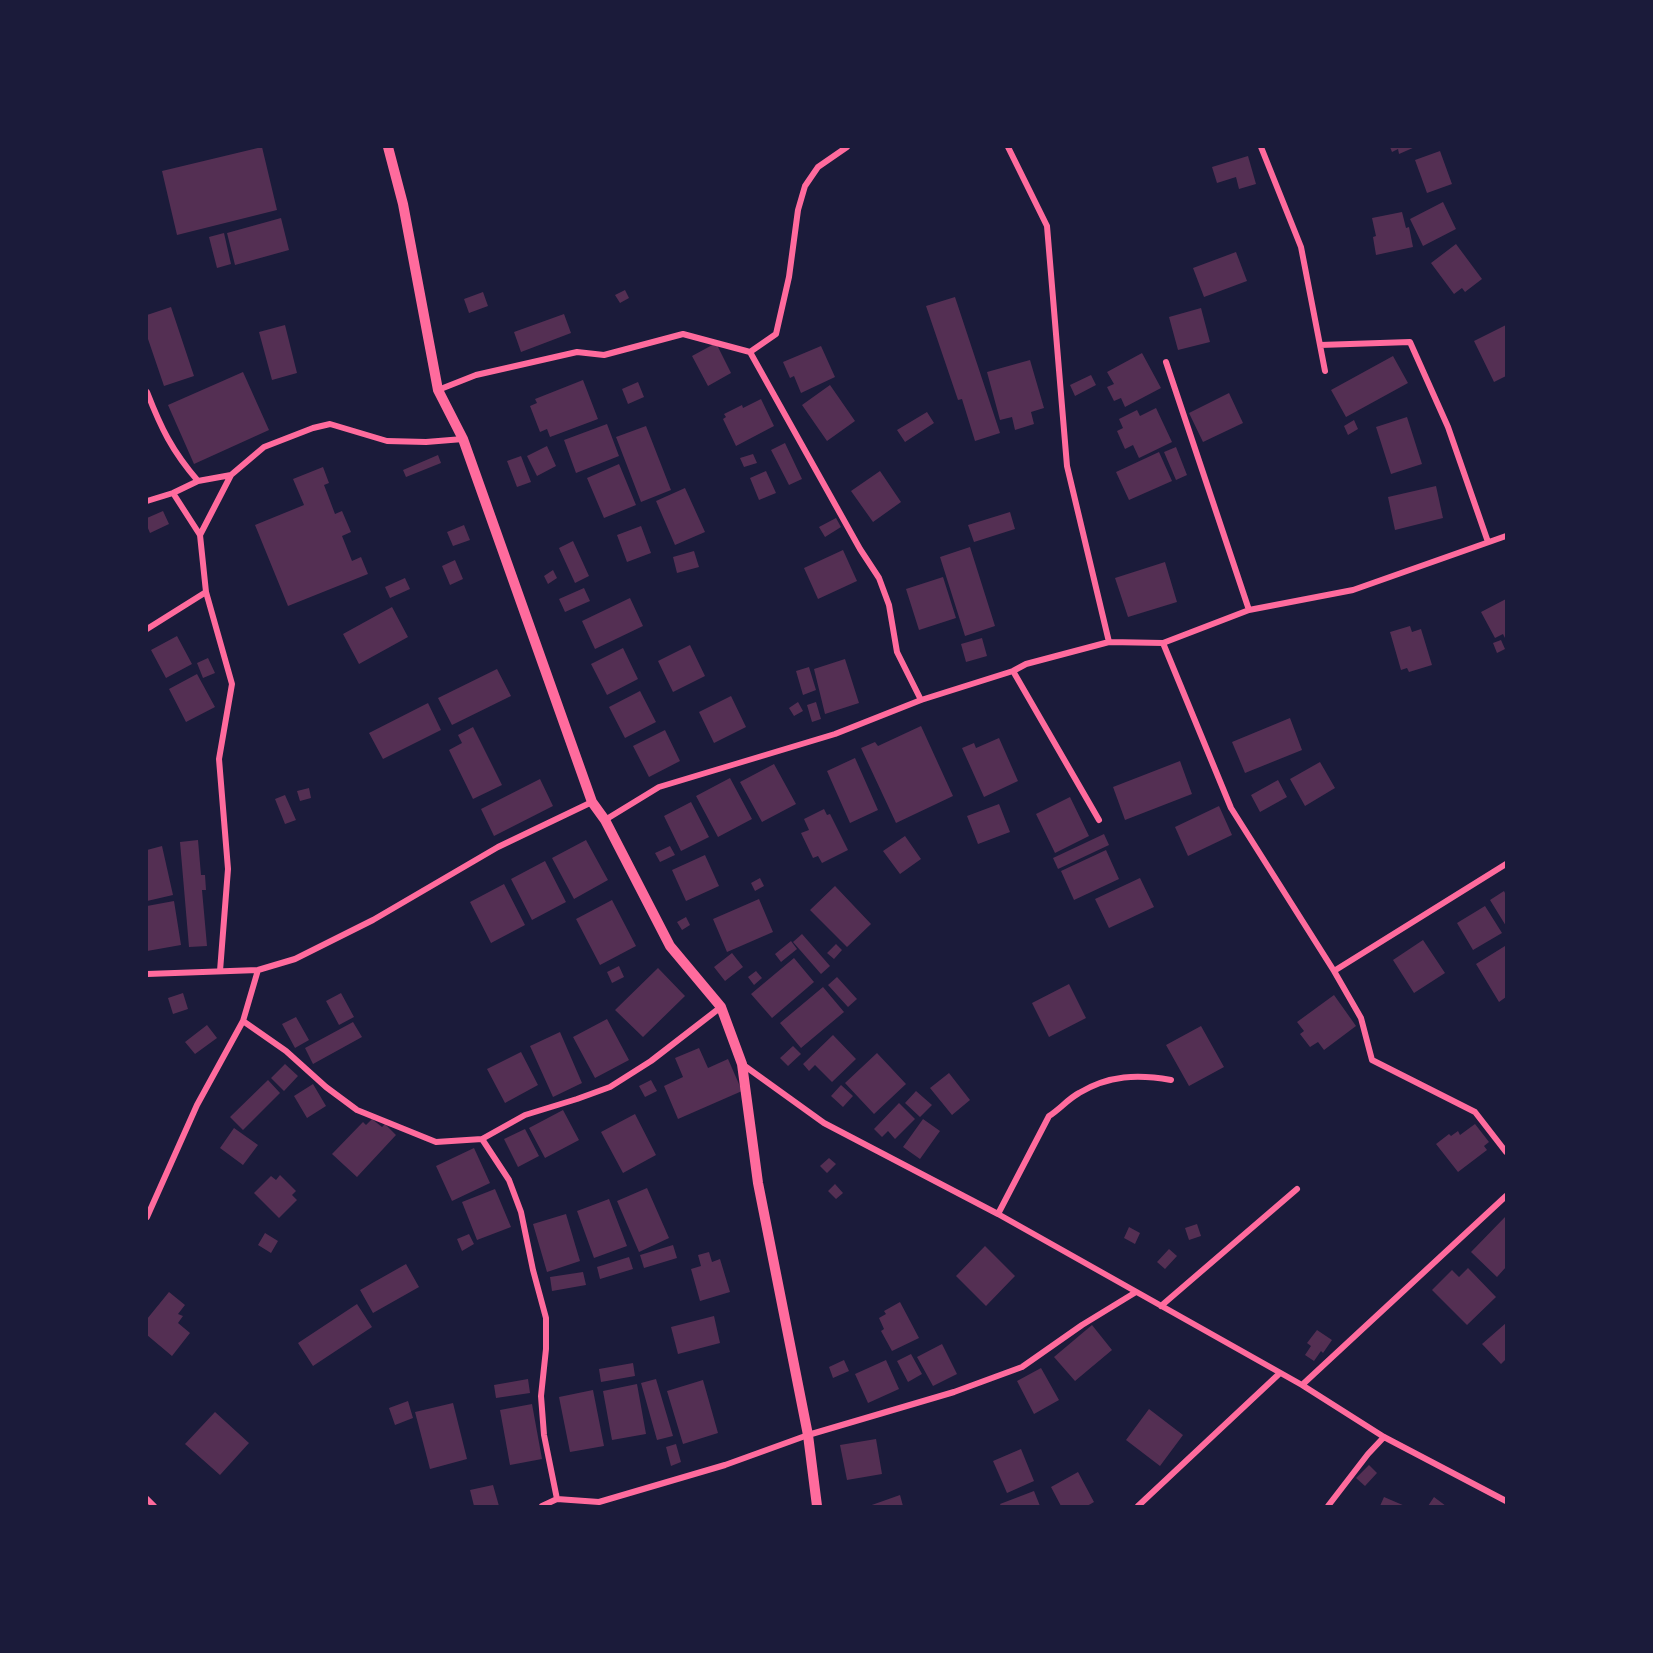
<!DOCTYPE html>
<style>
body{margin:0}
#map{position:relative;width:1653px;height:1653px;overflow:hidden;background:#1b1b3a;font-family:"Roboto Condensed",sans-serif}
canvas{display:block}
.frame{position:absolute;inset:0;border:148px solid #1b1b3a;pointer-events:none}
</style>
<div id="map">
<canvas width="1653" height="1653"></canvas>
<div class="frame"></div>
</div>
<script>
const ctx = document.querySelector('canvas').getContext('2d');
ctx.lineJoin = 'round';
function fillPath(path, color) {
  ctx.fillStyle = color;
  ctx.fill(path, 'evenodd');
}
function trace(path, color, width, dash) {
  ctx.strokeStyle = color;
  ctx.lineWidth = width;
  ctx.lineCap = dash ? 'butt' : 'round';
  ctx.setLineDash(dash || []);
  ctx.stroke(path);
}
fillPath(new Path2D(`
 M262,147L277,210L177,235L162,171Z
 M1390,147H1415L1399,154L1398,149L1392,152Z
 M1440,151L1452,184L1427,193L1415,160Z
 M1248,156L1256,184L1239,189L1236,177L1217,183L1212,167Z
 M1443,202L1456,229L1423,246L1410,219Z
 M1402,212L1406,228L1409,227L1413,247L1376,255L1373,237L1376,236L1372,218Z
 M281,218L289,250L235,265L227,233Z
 M224,233L231,264L217,268L209,237Z
 M1456,244L1482,279L1465,292L1462,288L1454,294L1431,263Z
 M1236,252L1247,281L1204,297L1193,268Z
 M625,290L629,298L620,303L615,295Z
 M483,292L488,306L469,313L464,299Z
 M955,297L1000,433L975,441L962,399L958,400L926,306Z
 M171,307L194,376L164,386L147,336V315Z
 M1201,308L1210,342L1178,350L1169,317Z
 M564,314L571,333L521,352L514,332Z
 M285,325L297,373L272,380L259,332Z
 M1506,325V376L1494,382L1474,341Z
 M716,343L731,373L708,386L692,356Z
 M821,346L835,377L801,393L794,376L790,378L783,362Z
 M1142,353L1161,388L1125,407L1121,398L1114,401L1107,387L1114,384L1107,372Z
 M1393,356L1408,383L1346,417L1331,390Z
 M1030,360L1044,408L1031,412L1034,424L1015,430L1012,417L1000,420L987,372Z
 M243,372L269,430L194,464L168,405Z
 M1091,375L1096,385L1075,396L1070,385Z
 M583,380L598,419L550,437L547,429L540,432L530,406L537,403L535,399Z
 M638,382L644,397L628,404L622,389Z
 M830,385L855,421L827,441L802,405Z
 M1229,393L1243,423L1203,442L1189,413Z
 M761,399L774,426L736,446L723,419L726,417L724,414L742,405L743,408Z
 M1156,408L1172,442L1139,458L1133,445L1125,449L1117,431L1123,428L1119,419L1137,410L1140,416Z
 M927,412L934,423L905,442L897,430Z
 M1407,417L1422,464L1391,474L1376,427Z
 M1354,420L1358,429L1348,435L1344,426Z
 M607,424L619,456L576,473L564,440Z
 M646,426L671,490L641,502L616,437Z
 M785,443L802,479L789,485L771,450Z
 M547,446L556,466L537,476L527,456Z
 M1176,447L1187,475L1176,480L1164,452Z
 M1159,452L1172,481L1129,500L1116,472Z
 M753,454L757,463L744,467L740,458Z
 M438,455L441,463L406,477L403,470Z
 M521,456L531,482L517,487L507,461Z
 M619,464L636,505L604,518L587,478Z
 M323,467L329,483L324,485L335,514L342,511L351,532L342,536L352,561L361,557L368,574L288,606L255,525L304,505L293,479Z
 M766,471L776,493L759,500L750,478Z
 M880,471L901,502L873,522L851,491Z
 M1436,486L1443,518L1395,530L1388,497Z
 M685,488L705,532L675,545L656,501Z
 M163,511L169,524L150,533L147,526V518Z
 M1010,512L1015,529L974,542L968,525Z
 M836,518L841,527L825,537L819,527Z
 M464,525L470,540L453,546L447,532Z
 M641,526L651,553L627,562L617,535Z
 M573,541L589,576L575,583L559,548Z
 M970,547L995,626L965,636L940,557Z
 M843,550L857,581L818,599L804,568Z
 M694,551L699,567L677,573L673,557Z
 M455,560L463,579L450,585L442,566Z
 M1165,562L1177,602L1128,617L1115,578Z
 M553,570L557,578L548,584L544,576Z
 M943,577L956,618L919,630L906,589Z
 M405,578L410,589L390,598L385,587Z
 M584,588L590,601L565,612L559,599Z
 M630,598L643,626L595,649L582,621Z
 M1506,599V640L1503,634L1495,638L1481,612Z
 M392,607L408,637L359,664L343,634Z
 M1410,626L1412,632L1421,629L1432,665L1409,672L1407,668L1401,670L1390,632Z
 M177,636L192,664L166,678L151,650Z
 M982,638L987,656L966,662L961,644Z
 M1501,640L1505,649L1497,653L1493,643Z
 M690,645L705,676L673,692L658,661Z
 M623,648L638,679L607,695L591,664Z
 M208,658L215,673L203,678L197,663Z
 M845,659L859,703L825,714L814,669Z
 M809,667L816,690L803,695L796,671Z
 M497,669L511,696L452,725L438,698Z
 M197,674L215,707L186,722L169,689Z
 M640,691L656,722L625,738L609,707Z
 M731,696L746,727L714,743L699,712Z
 M798,702L803,711L794,716L789,708Z
 M816,702L821,719L812,722L807,705Z
 M428,703L441,730L383,759L369,733Z
 M1290,718L1302,750L1245,773L1232,742Z
 M921,726L953,796L896,823L861,748L875,742L878,746Z
 M473,727L502,785L473,799L449,750L462,743L458,735Z
 M665,730L680,761L649,777L633,746Z
 M999,738L1018,781L984,797L962,748L974,743L976,748Z
 M855,758L878,810L850,823L827,771Z
 M1180,761L1192,794L1125,820L1113,787Z
 M1320,762L1335,788L1305,806L1290,779Z
 M774,764L796,804L762,822L740,782Z
 M730,778L752,819L718,837L696,796Z
 M540,779L553,806L494,836L481,809Z
 M1278,780L1287,797L1260,812L1251,795Z
 M309,788L311,798L300,801L297,791Z
 M285,795L296,820L285,824L275,799Z
 M1070,797L1089,836L1055,853L1036,814Z
 M691,802L709,837L681,851L664,816Z
 M999,804L1010,832L978,844L967,816Z
 M1219,806L1232,835L1188,856L1175,827Z
 M824,809L827,815L830,814L848,850L822,863L818,856L813,858L801,833L809,830L804,819Z
 M1104,834L1109,845L1058,869L1053,858Z
 M905,836L921,859L900,874L883,851Z
 M198,840L201,875H205L206,890H202L207,946L189,947L180,842Z
 M586,840L608,880L574,899L552,858Z
 M162,846L173,895L147,901V850Z
 M670,846L675,855L660,862L655,853Z
 M1106,850L1119,879L1074,900L1061,871Z
 M705,855L719,886L686,901L672,870Z
 M545,861L566,902L532,920L511,879Z
 M760,878L764,886L755,891L751,883Z
 M1140,878L1154,907L1109,928L1095,899Z
 M504,884L525,925L491,943L470,902Z
 M835,886L871,924L847,947L810,910Z
 M1504,891L1506,895V926L1490,900Z
 M759,899L773,932L727,952L713,919Z
 M612,900L636,946L600,965L576,919Z
 M174,901L181,945L147,951V906Z
 M1485,906L1502,933L1473,950L1457,923Z
 M686,917L690,925L682,930L677,922Z
 M802,934L830,966L821,974L793,942Z
 M1423,940L1445,973L1414,993L1393,960Z
 M791,941L797,949L781,962L775,954Z
 M836,944L842,950L834,959L827,953Z
 M1505,946L1506,997L1499,1002L1476,964Z
 M732,953L743,967L725,981L714,967Z
 M794,958L814,982L772,1018L751,994Z
 M619,966L624,977L612,983L607,972Z
 M658,968L685,996L643,1037L615,1010Z
 M756,971L762,978L754,985L748,977Z
 M837,977L857,999L848,1007L828,985Z
 M1069,984L1086,1018L1049,1037L1032,1003Z
 M823,987L844,1012L801,1048L780,1023Z
 M183,993L188,1009L173,1014L168,998Z
 M341,993L354,1017L339,1025L326,1001Z
 M1334,995L1356,1026L1324,1050L1318,1042L1310,1047L1300,1034L1304,1031L1297,1022Z
 M296,1017L309,1040L295,1048L282,1024Z
 M607,1019L629,1060L595,1078L573,1037Z
 M353,1022L362,1037L313,1064L305,1048Z
 M207,1025L217,1038L195,1054L185,1042Z
 M1201,1026L1224,1067L1189,1086L1166,1045Z
 M560,1032L582,1083L553,1097L530,1046Z
 M833,1035L856,1059L832,1082L815,1065L809,1071L803,1064Z
 M793,1046L801,1054L788,1066L780,1058Z
 M699,1048L708,1068L728,1059L742,1091L678,1119L664,1086L683,1077L675,1058Z
 M521,1052L538,1085L505,1103L487,1069Z
 M877,1053L906,1084L874,1114L845,1083Z
 M285,1064L298,1076L284,1091L271,1078Z
 M949,1073L970,1100L952,1115L930,1088Z
 M268,1080L280,1093L243,1130L230,1117Z
 M651,1080L657,1091L645,1097L639,1086Z
 M313,1084L326,1106L307,1118L294,1096Z
 M841,1085L853,1096L843,1107L831,1096Z
 M916,1091L932,1105L920,1117L905,1103Z
 M899,1103L915,1119L895,1139L888,1131L882,1137L874,1129Z
 M563,1110L579,1140L545,1158L529,1128Z
 M635,1114L656,1155L623,1173L601,1132Z
 M372,1119L382,1127L385,1124L396,1135L357,1177L332,1154L363,1122L366,1125Z
 M923,1119L940,1131L920,1159L903,1147Z
 M1475,1124L1489,1142L1484,1146L1487,1150L1458,1172L1436,1144L1449,1134L1451,1136L1458,1131L1460,1135Z
 M234,1128L258,1145L243,1165L220,1148Z
 M525,1129L539,1156L518,1167L504,1139Z
 M474,1148L490,1183L452,1201L436,1166Z
 M829,1158L836,1164L827,1173L820,1166Z
 M280,1175L296,1191L292,1195L297,1200L279,1218L254,1193L271,1176L276,1180Z
 M835,1184L843,1193L836,1199L828,1191Z
 M647,1188L669,1238L639,1252L617,1201Z
 M495,1189L511,1227L477,1240L462,1202Z
 M609,1199L627,1246L594,1258L577,1211Z
 M566,1214L580,1261L547,1272L533,1224Z
 M1506,1216V1267L1497,1277L1471,1252Z
 M1197,1224L1201,1236L1189,1240L1185,1228Z
 M1129,1227L1140,1233L1135,1244L1124,1238Z
 M265,1233L278,1241L271,1253L258,1245Z
 M469,1234L474,1244L462,1251L457,1239Z
 M673,1245L677,1258L644,1268L640,1255Z
 M985,1246L1015,1276L986,1306L956,1276Z
 M1169,1249L1177,1256L1165,1269L1157,1262Z
 M709,1252L712,1262L720,1259L730,1292L700,1301L691,1269L701,1266L698,1255Z
 M629,1257L633,1269L600,1279L597,1267Z
 M406,1264L419,1287L373,1313L360,1290Z
 M1468,1268L1496,1297L1467,1325L1432,1290L1452,1270L1459,1277Z
 M583,1272L586,1285L552,1291L550,1277Z
 M169,1292L185,1305L178,1314L183,1316L178,1323L190,1333L172,1356L147,1335V1319Z
 M900,1302L919,1338L892,1351L881,1331L884,1329L879,1318L886,1314L884,1311Z
 M357,1304L372,1327L313,1366L298,1343Z
 M714,1316L720,1343L678,1354L671,1327Z
 M1506,1323V1359L1501,1364L1482,1344Z
 M1092,1325L1112,1350L1075,1381L1054,1357Z
 M1317,1330L1332,1340L1323,1353L1321,1351L1314,1361L1305,1355L1311,1346L1307,1343Z
 M942,1344L957,1374L933,1386L917,1357Z
 M911,1354L922,1374L908,1382L897,1361Z
 M844,1360L849,1371L833,1378L829,1367Z
 M886,1360L899,1389L868,1403L855,1374Z
 M633,1363L635,1376L601,1382L599,1369Z
 M1041,1368L1059,1400L1034,1414L1017,1381Z
 M528,1379L530,1393L496,1398L494,1385Z
 M656,1379L673,1436L657,1440L641,1383Z
 M703,1380L718,1433L683,1444L667,1391Z
 M637,1384L646,1434L612,1440L603,1391Z
 M593,1390L604,1446L570,1452L559,1397Z
 M408,1401L413,1418L395,1425L389,1408Z
 M453,1403L467,1459L430,1469L415,1412Z
 M532,1404L542,1459L510,1465L500,1410Z
 M1149,1409L1183,1435L1160,1466L1126,1440Z
 M215,1412L249,1443L220,1475L185,1444Z
 M876,1439L882,1474L847,1480L840,1445Z
 M676,1444L681,1462L671,1466L666,1447Z
 M1021,1449L1034,1481L1007,1493L993,1461Z
 M1369,1465L1377,1473L1365,1486L1356,1478Z
 M1078,1472L1094,1502L1087,1506H1061L1051,1487Z
 M493,1485L499,1506H474L470,1490Z
 M1034,1491L1040,1506H1001L1000,1504Z
 M900,1495L903,1506H869Z
 M1384,1497L1405,1506H1380Z
 M1434,1497L1446,1506H1428Z`), '#542f53');
trace(new Path2D(`
 M1008,147L1047,226L1067,466L1109,642
 M1261,147L1301,247L1325,371
 M1320,345L1410,342L1448,427L1488,542
 M750,352L860,549L879,578L889,605L897,652L921,700
 M1166,362L1249,610
 M438,390L476,375L577,352L604,355L683,334L750,352L776,334L789,277L798,210L805,186L818,167L847,147
 M147,392C161,428 172,451 198,481
 M173,493L200,535
 M147,501L173,493L198,481L231,475
 M147,629L206,592
 M1163,643L1231,808L1334,971L1361,1018L1372,1060L1475,1112L1506,1152
 M1013,671L1099,820
 M605,820L659,787L835,734L921,700L1013,671L1026,664L1109,642L1163,643L1249,610L1353,590L1506,536
 M220,971L228,869L219,759L232,684L206,592L200,535L231,475L264,447L313,428L330,424L387,441L426,442L463,439
 M1334,971L1506,864
 M147,974L258,970L295,959L373,920L498,847L592,802
 M243,1021L286,1051L326,1087L357,1110L436,1142L482,1139L525,1115L577,1099L610,1087L651,1061L721,1007
 M742,1064L824,1123L998,1214L1302,1385L1384,1437L1506,1501
 M482,1139L509,1180L521,1212L533,1270L546,1318V1349L541,1396L544,1435L557,1499
 M998,1214L1049,1116C1060,1109 1068,1099 1079,1093C1109,1075 1138,1074 1171,1080
 M147,1217L197,1105L243,1021L258,970
 M1161,1306L1297,1189
 M1302,1385L1506,1196
 M147,1499L154,1506
 M542,1506L557,1499L599,1502L725,1465L808,1435L954,1392L1022,1367L1082,1325L1136,1292
 M1138,1506L1280,1373
 M1328,1506L1368,1454L1384,1437`), '#ff6b9d', 6);
trace(new Path2D(`
 M388,147L403,204L438,390L463,439L592,802L605,820L670,946L721,1007L742,1064L758,1183L808,1435L817,1506`), '#ff6b9d', 10);
</script>
